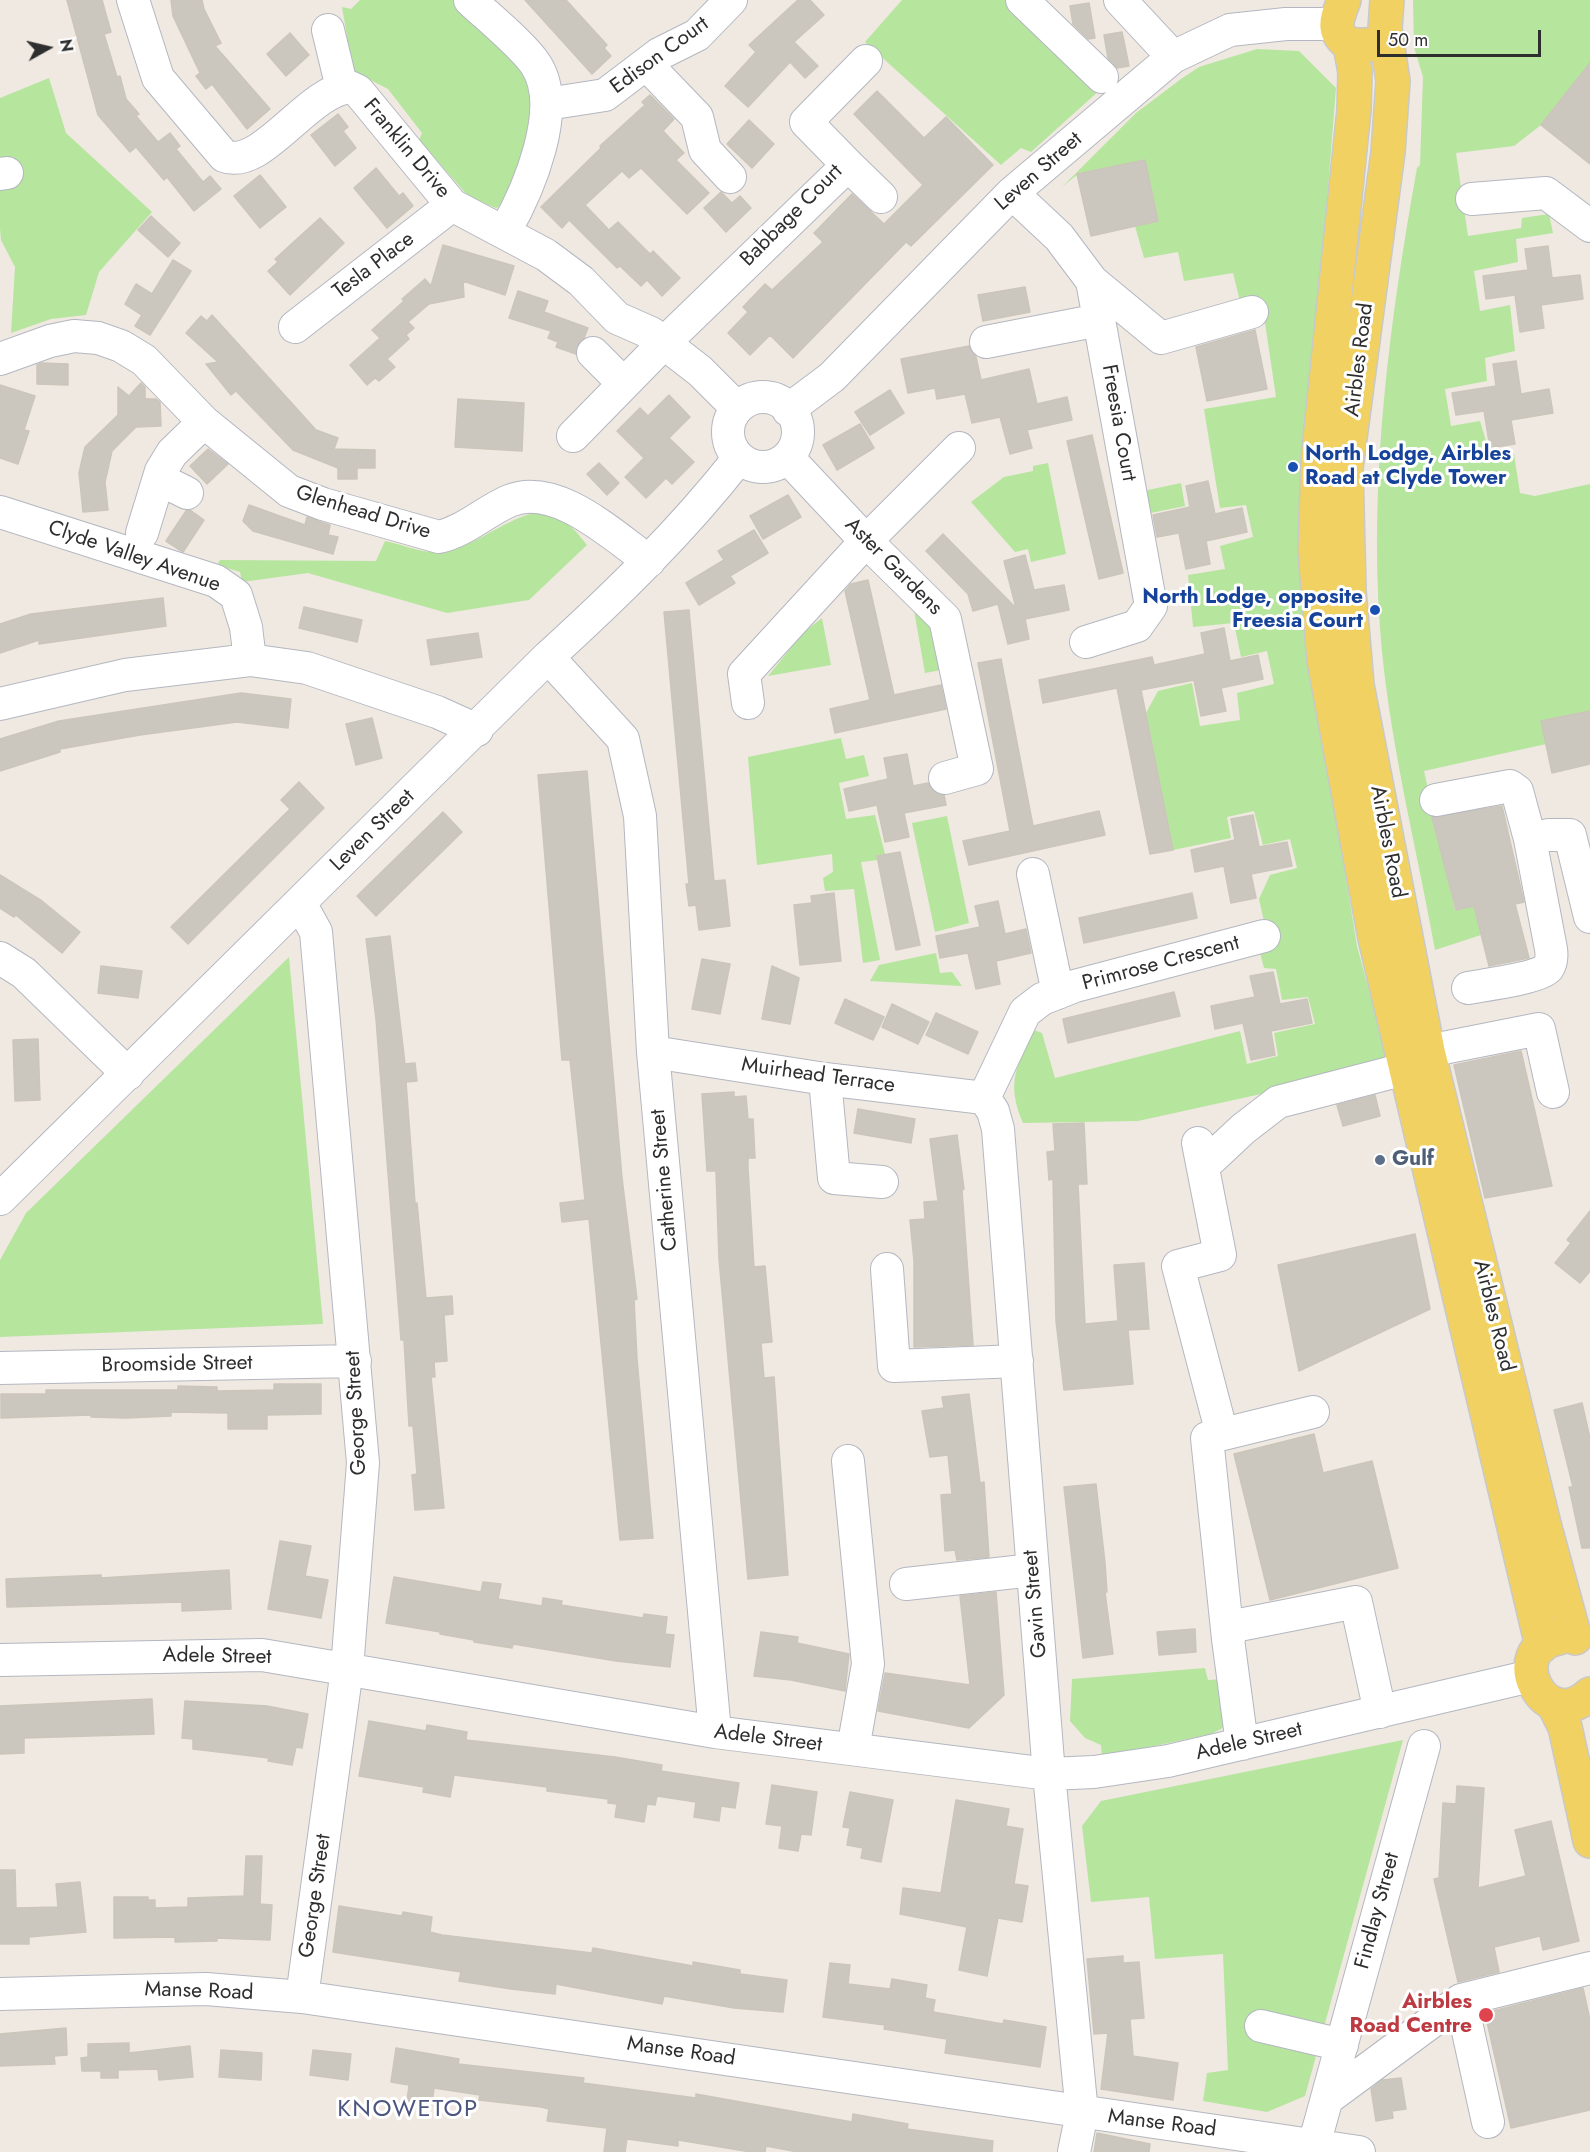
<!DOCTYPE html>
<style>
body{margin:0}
#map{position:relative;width:1590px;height:2152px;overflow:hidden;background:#efe9e1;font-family:Jost,sans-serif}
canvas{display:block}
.north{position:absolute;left:18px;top:18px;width:60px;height:60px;-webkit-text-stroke:4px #fff;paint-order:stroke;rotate:82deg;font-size:16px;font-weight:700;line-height:24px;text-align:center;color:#2e2e2e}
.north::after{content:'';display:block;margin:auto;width:21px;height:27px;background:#2e2e2e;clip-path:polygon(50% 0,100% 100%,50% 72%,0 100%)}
.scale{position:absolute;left:1377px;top:30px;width:164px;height:27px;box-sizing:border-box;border:3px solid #2e2e2e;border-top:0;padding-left:8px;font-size:18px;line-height:21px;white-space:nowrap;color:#2e2e2e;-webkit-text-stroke:4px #fff;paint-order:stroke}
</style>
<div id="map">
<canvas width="1590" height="2152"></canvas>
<div class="north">N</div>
<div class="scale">50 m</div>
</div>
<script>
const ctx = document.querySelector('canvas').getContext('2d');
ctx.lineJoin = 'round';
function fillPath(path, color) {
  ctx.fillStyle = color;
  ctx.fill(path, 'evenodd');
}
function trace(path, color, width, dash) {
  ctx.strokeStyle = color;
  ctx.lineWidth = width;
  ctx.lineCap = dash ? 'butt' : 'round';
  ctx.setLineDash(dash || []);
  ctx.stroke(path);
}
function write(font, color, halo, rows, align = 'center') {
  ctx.font = font + ' Jost,sans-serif';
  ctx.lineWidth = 6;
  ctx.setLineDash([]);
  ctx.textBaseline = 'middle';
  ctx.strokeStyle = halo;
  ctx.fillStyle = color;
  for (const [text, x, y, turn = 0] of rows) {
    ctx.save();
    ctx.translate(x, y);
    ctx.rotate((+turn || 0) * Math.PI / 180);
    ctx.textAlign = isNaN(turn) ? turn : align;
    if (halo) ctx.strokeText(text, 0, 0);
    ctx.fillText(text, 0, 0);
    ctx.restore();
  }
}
fillPath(new Path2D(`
 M360,0H455L531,79L539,99L511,201L496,208L469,197L419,140L422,133L388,89L353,71L342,7L351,9Z
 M902,0H1007L1101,89L1031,152L1021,148L1001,165L865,42Z
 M1413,0H1590V63L1541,125L1514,146L1456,153L1468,236L1521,228L1522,218L1549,214L1553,233L1516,239L1518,262L1474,271L1480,311L1510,305L1515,351L1485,358L1487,381L1445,389L1451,426L1480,421L1491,458L1514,454L1520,493L1535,496L1590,484V711L1541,721L1546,744L1424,771L1455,910L1474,906L1481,935L1435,950C1416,844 1388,737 1380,628C1369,474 1390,319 1417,168L1420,165L1423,77L1414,47Z
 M1257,49L1299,51L1336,88L1304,491L1311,661L1357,946L1388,1061L1261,1094L1138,1121L1023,1123C1006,1084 1016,1066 1034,1030L1042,1033L1055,1078L1240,1031L1247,1064L1278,1056L1274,1033L1315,1024L1308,997L1282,1000L1276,969L1264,968L1260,953L1269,944L1259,899L1270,875L1297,868L1290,839L1263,845L1254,811L1227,817L1231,838L1173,850L1146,713L1158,691L1192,683L1200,726L1240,720L1237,693L1274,684L1267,651L1241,657L1234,623L1193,627L1188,575L1225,569L1220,546L1253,537L1246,505L1220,508L1204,409L1276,397L1264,316L1240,301L1233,273L1184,281L1178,252L1144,258L1135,226L1158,221L1145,160L1078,174L1062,187L1136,113L1181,79L1199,67Z
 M49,78L66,133L152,212L99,272L86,315L51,319L11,333L15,267L1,240L0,228V98Z
 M1048,463L1066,554L1031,562L1028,549L1015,552L971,502L1004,477L1033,471V466Z
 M1181,483L1185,506L1146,514L1143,496L1148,490Z
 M534,513C561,513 571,525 587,545L529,600L447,613L308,573L242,582L240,572L217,565L220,560L376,561L385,541C400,544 416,551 431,552C468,554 499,521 534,513Z
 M912,599L943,622L952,668L925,673Z
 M822,618L831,665L768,676L804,632Z
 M841,738L846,759L864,755L869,776L839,783L846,819L875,815L885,854L877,856L878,860L861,862L880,960L863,963L854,889L825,891L823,878L833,872L832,854L757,865L748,757Z
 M947,816L969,923L935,932L912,823Z
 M936,953L940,973L952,972L962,986L870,981L879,965Z
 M289,957L323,1324L0,1337V1260L26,1213Z
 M1205,1668L1208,1680L1226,1679L1227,1723L1221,1729L1211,1734L1102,1757L1101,1745L1085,1738L1070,1721L1072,1679Z
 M1403,1740L1305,2096L1267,2112L1203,2101L1207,2073L1228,2070L1223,1954L1155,1959L1149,1897L1091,1902L1082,1826L1101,1801Z`), '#b6e59e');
const building = new Path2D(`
 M67,0H102L111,32L104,34L117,77L120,76L126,99L139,114L136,116L158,142L170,133L180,146L176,149L203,182L210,176L221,189L194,211L167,177L164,180L136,147L130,152L98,115Z
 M171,0H202L204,9L221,43L215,46L270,109L247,129L212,84L206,89L196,76L200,73L173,16Z
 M525,0H566L607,45L604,48L611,56L592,74Z
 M798,0H810L824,15L794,42L818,66L805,78L790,62L748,107L725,86L756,52L749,45Z
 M1089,3L1095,38L1088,39L1073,24L1070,6Z
 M1122,32L1129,66L1117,68L1108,58L1104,35Z
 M290,33L309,55L286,76L267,54Z
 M1590,63V164L1541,125Z
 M877,91L924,138L946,117L993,165L911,246L906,242L793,358L770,335L750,355L728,333L748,312L743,307L765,284L772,290L823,242L814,233L852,194L884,224L923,185L854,114Z
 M650,95L674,119L663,131L684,153L676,160L709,193L687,214L641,168L629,178L622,171L585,205L609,230L618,222L650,254L653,251L680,278L662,296L647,280L641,286L620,266L617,268L569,220L562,228L541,207L601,148L600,146L645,105L642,102Z
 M338,114L348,127L343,131L356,148L335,166L311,135Z
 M749,120L774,144L752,168L727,144Z
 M1145,160L1158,221L1091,236L1077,174Z
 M376,168L399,196L403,193L413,206L387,228L354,188Z
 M260,175L286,207L260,228L234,196Z
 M721,192L732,203L740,196L751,208L726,232L704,208Z
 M151,216L180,243L168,257L138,230Z
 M320,218L344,243L290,295L268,271L278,262L275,259Z
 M443,245L514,266L505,295L463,281L464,297L429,304L408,322L414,328L406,335L409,339L387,359L395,367L379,381L375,378L367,385L350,365L380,338L372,330L404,301L402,299L425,279L431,286Z
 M1548,246L1552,278L1580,275L1583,299L1541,305L1544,328L1520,332L1515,295L1486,299L1483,276L1528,270L1525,249Z
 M173,260L191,271L150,335L135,326L142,315L125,304L136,284L152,294Z
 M1025,287L1030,312L983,321L978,295Z
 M518,291L548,301L544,312L588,328L584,338L576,348V354L556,347L558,342L548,338L551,331L509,318Z
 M212,315L316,430L338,438L334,449L375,450V468H357V479H338V468L293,450L236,391L231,395L206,364L218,362L186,333L201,316L207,321Z
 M1255,330L1267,389L1207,401L1196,347Z
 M969,346L976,357L981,380L1029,369L1037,404L1067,397L1072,420L1027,430L1032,448L1010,454L1000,417L972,423L965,394L937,399L935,388L908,393L901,359Z
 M1516,361L1521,394L1549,389L1553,413L1511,420L1515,444L1490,448L1484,411L1456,415L1452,393L1496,386L1493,364Z
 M41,363L68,364V385L37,384V365Z
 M141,383L145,387V399H156L160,402L161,426L136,427L112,451L105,482L108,510L83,512L79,473L85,447L118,415V387L129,396Z
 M0,385L35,396L24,430L29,431L18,464L0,458Z
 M890,390L904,413L870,435L855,412Z
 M669,395L690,417L669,438L694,462L672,484L666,478L646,498L625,477L644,458L617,431L640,408L648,416Z
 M458,399L524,403L522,451L455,447Z
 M860,424L874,448L837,470L823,445Z
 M1092,435L1123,573L1099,579L1067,441Z
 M208,449L228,464L207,484L190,466Z
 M599,463L619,483L607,495L587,474Z
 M1208,481L1215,514L1242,508L1247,532L1206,541L1210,564L1186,569L1179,533L1157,537L1153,515L1190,507L1186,486Z
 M788,495L801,517L763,539L750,516Z
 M249,505L305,525L307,517L330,525L328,535L338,537L333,554L253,531L243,521Z
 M190,510L204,520L183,552L166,541L186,511Z
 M754,530L768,553L730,576L735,583L699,605L686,583L724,560L718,551Z
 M943,534L1016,608L1004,561L1025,555L1034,590L1064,585L1069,610L1025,619L1029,639L1008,644L998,604L973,611L968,594L926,551Z
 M868,580L894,695L941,685L946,709L835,733L830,709L870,700L845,591L851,584Z
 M163,598L166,626L39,644V640L0,653V624L31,614Z
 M304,607L362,620L357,642L299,628Z
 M689,610L714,881L725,880L730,926L699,930L696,905L689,906L686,884H689L664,612Z
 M1224,628L1230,661L1258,655L1263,679L1221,688L1226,711L1201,716L1194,680L1141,690L1173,850L1150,854L1117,688L1043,703L1039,680L1152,657L1154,665L1205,654L1201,633Z
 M478,633L482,657L431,665L427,640Z
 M1001,659L1033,826L1099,811L1105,835L969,865L963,841L1010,831L978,663Z
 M241,693L291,699L288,728L237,722L140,735L60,749V752L0,771V739L59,721Z
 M1590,711V764L1552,773L1541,721Z
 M372,718L382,758L356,765L346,724Z
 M907,754L913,786L928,783L933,791L944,795L946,805L904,813L909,837L885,842L877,805L849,811L844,789L888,779L884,758Z
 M587,771L622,1178L637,1299L634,1300L637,1359L653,1538L620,1540L589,1219L562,1222L560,1203L585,1200L570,1060H562L538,775Z
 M299,782L324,808L188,944L171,927L290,809L281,800Z
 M1502,806L1524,902L1515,904L1529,958L1489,966L1474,906L1456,910L1432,817Z
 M443,812L462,832L376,916L357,896Z
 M1253,815L1259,847L1287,842L1292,866L1251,874L1256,898L1231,903L1224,866L1195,872L1191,850L1235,840L1231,819Z
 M900,852L920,945L896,950L877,856Z
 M0,875L42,901L80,932L62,953L16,915L14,917L0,908Z
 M834,893L841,961L800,965L794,905L812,903L811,896Z
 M1192,893L1197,918L1084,943L1079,918Z
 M998,901L1005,934L1026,929L1031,953L996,961L1000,984L976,989L968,953L940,958L936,936L980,927L975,906Z
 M390,936L405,1064L415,1063L417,1081L406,1082L415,1203H417L426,1298L452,1296L453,1314L444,1315L447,1361L434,1362L435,1377H431L444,1508L415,1510L412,1475L417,1474L413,1426H409L404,1340H401L376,1019L366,939Z
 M702,959L730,964L720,1014L692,1009Z
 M101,966L142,971L138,998L98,993Z
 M772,966L799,978L790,1024L762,1019Z
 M1273,972L1280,1004L1307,999L1312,1023L1271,1031L1275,1055L1251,1060L1243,1023L1215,1029L1211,1006L1255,997L1250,976Z
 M1174,992L1180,1016L1068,1043L1063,1019Z
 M845,999L884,1017L873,1040L835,1023Z
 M892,1004L929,1022L918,1044L882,1027Z
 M936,1013L978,1032L968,1054L926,1035Z
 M38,1039L40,1100L15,1101L13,1040Z
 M1521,1051L1552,1186L1485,1198L1454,1065Z
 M734,1092V1097L746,1096L748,1119H753L755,1158H748V1169L754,1267L765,1266L772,1342L761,1343L764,1378L774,1377L788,1575L748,1579L719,1259L716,1171H707L702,1094Z
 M1375,1095L1380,1116L1343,1126L1337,1105Z
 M858,1109L915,1119L911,1143L854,1133Z
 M1084,1123L1087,1184H1078L1085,1324L1118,1321L1114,1265L1144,1263L1149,1329L1128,1330L1133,1384L1064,1390L1056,1321L1053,1179L1049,1180L1047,1152L1055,1151L1053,1124Z
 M957,1135L964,1189L962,1190L973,1345L914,1347V1261L910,1220L925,1219L924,1202L938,1201L930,1139Z
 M1590,1211V1271L1580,1283L1555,1263L1571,1243L1567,1240Z
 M1415,1234L1430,1309L1299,1371L1278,1265Z
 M274,1384H321V1414L267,1415V1429H228V1413L171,1412V1416L126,1418L91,1417V1415L1,1418V1394H46V1390H178V1386L217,1387V1391L274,1390Z
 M969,1394L980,1483L984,1482L989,1557L957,1560L955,1550L945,1551L941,1495L952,1494L948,1455L930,1457L922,1411L944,1408L942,1397Z
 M1582,1403L1590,1438V1548H1582L1569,1487H1573L1554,1410Z
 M1314,1434L1323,1473L1372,1461L1398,1568L1270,1600L1234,1454Z
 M1096,1484L1105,1563L1107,1592H1105L1113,1654L1083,1658L1064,1487Z
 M280,1541L311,1546L305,1576L328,1580L321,1618L268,1609Z
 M229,1570L231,1609L182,1611V1602L7,1607L6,1579L101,1575V1578Z
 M394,1577L481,1592L483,1582L501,1584L498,1599L542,1606L543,1598L562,1601L561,1605L643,1618L644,1614L667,1617L665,1634L674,1635L670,1667L616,1661L513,1644L512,1648L474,1642V1640L440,1634V1632L386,1623Z
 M996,1592L1004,1695L969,1728L878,1711L885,1673L970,1685L960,1596Z
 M1195,1629L1196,1652L1159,1655L1157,1632Z
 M761,1632L798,1637L797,1643L849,1654L845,1691L791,1680L754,1676Z
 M152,1699L154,1734L24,1738V1753L0,1754V1706Z
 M185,1701L267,1706L308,1714L302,1748L296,1747L292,1765L268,1761L269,1758L193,1749V1739L182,1738Z
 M369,1721L426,1731L427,1725L467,1732L466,1740L615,1757L662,1765L661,1771L739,1783L735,1808L721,1806L719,1821L694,1817L696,1802L657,1796L655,1805L647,1804L644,1822L615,1817L617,1804L608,1803V1799L547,1791V1787L454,1775L450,1797L423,1792L424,1787L359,1776Z
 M772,1785L817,1792L811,1835L801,1834L798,1851L779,1848L782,1826L766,1824Z
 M1457,1786L1484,1788L1478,1888L1526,1876L1515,1830L1551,1821L1579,1941L1543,1950L1540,1936L1494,1947L1499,1972L1458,1982L1434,1879L1439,1878L1443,1803L1456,1804Z
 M850,1792L893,1800L881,1862L861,1858L863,1848L847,1845L850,1828L843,1827Z
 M956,1800L1009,1809L1006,1826L1023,1829L1014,1884L1028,1886L1022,1922L998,1918L987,1976L959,1970L967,1927L900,1914L903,1888L941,1893Z
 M246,1856H262L260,1904L272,1905L270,1940L217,1938V1941L175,1942V1937L114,1938V1897H148V1900H155V1908L188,1907V1898L244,1896Z
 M0,1870H15L16,1908L58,1907L56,1884L80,1882L86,1932L29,1937V1944H0Z
 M339,1906L402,1916L403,1912L432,1917L430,1932L442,1935L592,1953L593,1948L693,1966V1962L740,1970V1974L787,1980L783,2012L734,2008L664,1996L662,2004L556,1984L555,1994L511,1989L459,1981L461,1972L333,1952Z
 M1123,1956V1963L1139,1962L1144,2018L1130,2019L1133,2056L1178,2063L1173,2100L1101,2089L1108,2033L1094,2034L1087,1959Z
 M830,1963L850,1965L848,1984L890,1989L892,1979L927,1985L925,1998L935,2000L933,2012L1003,2024L1004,2020L1046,2027L1040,2067L945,2053L947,2039L884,2029L885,2025L823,2017Z
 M1583,1988L1590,2020V2110L1511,2128L1485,2013Z
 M66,2028L67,2055L54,2056L55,2064L0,2066V2034Z
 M129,2043V2053L190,2046L193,2077L159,2080L158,2069L118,2070V2078H101V2071H82L81,2058L88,2057V2044Z
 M396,2048L459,2059L458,2064L584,2078L583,2083L696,2098V2094L852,2122L853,2114L908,2124L907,2129L993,2141L992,2152H798L766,2146L765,2152H751L678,2140V2146L627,2139L625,2152H604L607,2128L547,2121L549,2109L541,2107L479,2100L480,2095L434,2088L432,2105L407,2101L409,2085L391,2082Z
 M221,2050L262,2053L261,2080L219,2077Z
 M313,2050L351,2054L348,2080L310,2075Z
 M1401,2078L1406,2109L1392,2111L1393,2118L1376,2121L1371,2089L1382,2080Z
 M1097,2133L1150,2144L1149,2152H1094Z`);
fillPath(building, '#cbc7bf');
trace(building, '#cbc5ba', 1.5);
const minor = new Path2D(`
 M133,0L158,78L224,156C262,171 307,91 350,87L358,91L452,205L546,255L581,281L617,318L651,333L700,371L737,408
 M470,0C487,16 525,47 536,65C564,108 528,191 505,231
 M1022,0L1102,77
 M1120,0L1173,57
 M328,30L342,88
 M646,64L697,117L705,150L730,177
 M547,104L605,95L659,54L697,35L731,0
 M848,165L881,197
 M0,174L7,173
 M1012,193L1059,237L1092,281L1151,606L1137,626L1086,642
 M1472,199L1546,193L1590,226
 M1092,281L1161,338L1252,312
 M295,327L452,205
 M986,342L1099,320
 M593,353L624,384
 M0,359L50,341L74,336L98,338L121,346L144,360L204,422L289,491L323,504L439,537C465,531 484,512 509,501C556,481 613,536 649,561
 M728 432a35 35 0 1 1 70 0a35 35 0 1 1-70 0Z
 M788,410L832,377L1012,193L1173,57L1230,30L1286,24H1335
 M573,436L664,343L848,165L806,122L866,61
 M788,458L866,541L945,619L977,769L945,778
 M159,479L187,493
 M0,512L216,581L236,595L246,627L250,660
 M142,533L161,471L172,453L204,422
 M548,657L623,739L640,816L653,1052L715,1732
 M748,703L744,674L866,541L959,448
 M0,704L125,675L250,660L307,668L437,712L477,730
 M1436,800L1510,786L1517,791L1530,839
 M1033,874L1058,993
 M300,903L316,932L363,1463L347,1669L302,1997
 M0,958L24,973L128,1074
 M1468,988C1484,985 1540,978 1548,968C1552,962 1552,956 1551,949L1530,839L1548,835H1570L1590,917
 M1428,1051L1539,1029L1553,1092
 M653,1052L825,1079L984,1098
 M825,1079L834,1178L882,1182
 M984,1098L993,1111L998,1129L1049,1774L1082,2113L1074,2152
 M984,1098L1025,1012L1042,999L1075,986L1264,936
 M1198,1143L1220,1255L1178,1266L1222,1434
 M1211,1159L1243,1129L1278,1102L1405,1069
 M0,1199L548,657C616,595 682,531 739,458
 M887,1269L894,1366L1017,1361
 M0,1368L355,1361
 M848,1461L868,1664L853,1749
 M906,1584L1033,1570
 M1228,1639L1207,1438L1313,1412
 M0,1660L262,1655L715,1732L1049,1774L1094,1772L1168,1761L1531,1676
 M1242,1744L1228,1639L1234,1626L1356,1602L1380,1712
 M0,1994L206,1989L302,1997L1359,2152
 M1461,2000L1488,2122
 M1261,2026L1342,2045
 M1327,2099L1461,2000L1590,1968
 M1314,2145L1424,1746`);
const major = new Path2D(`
 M1344,0C1337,19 1330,31 1350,45H1369
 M1387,0L1385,29L1393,81L1388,152L1346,468L1349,591L1357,685L1428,1051L1544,1524L1575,1638
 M1350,45L1355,72L1354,110L1318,459L1315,551L1324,660L1375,938L1542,1646
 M1559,1638C1501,1648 1544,1737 1590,1694
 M1553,1703L1565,1727L1590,1841`);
trace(minor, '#b4b7c1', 34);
trace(major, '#c9c9c9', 36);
trace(minor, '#fff', 32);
trace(major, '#f2d163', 33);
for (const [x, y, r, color] of [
 [1293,467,6,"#1a4fb4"],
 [1375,610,6,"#1a4fb4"],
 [1380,1160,6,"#5c6f8a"],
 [1486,2015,8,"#e0444e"]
]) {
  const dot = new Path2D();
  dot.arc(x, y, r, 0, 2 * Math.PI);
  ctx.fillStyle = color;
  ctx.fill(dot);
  trace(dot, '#fff', 2);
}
write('21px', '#2e2e2e', '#fff', [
 ["Edison Court",660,56,-36],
 ["Franklin Drive",406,149,50],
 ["Leven Street",1039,172,-41],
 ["Babbage Court",792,216,-45],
 ["Tesla Place",374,266,-37],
 ["Airbles Road",1360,360,-83],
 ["Freesia Court",1118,423,80],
 ["Glenhead Drive",363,513,17],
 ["Clyde Valley Avenue",134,557,19],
 ["Aster Gardens",893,567,45],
 ["Leven Street",373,831,-44],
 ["Airbles Road",1387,842,79],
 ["Primrose Crescent",1161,964,-15],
 ["Muirhead Terrace",818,1076,8],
 ["Catherine Street",665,1180,-95],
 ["Airbles Road",1493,1316,76],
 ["Broomside Street",177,1365,-1],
 ["George Street",357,1413,-93],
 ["Gavin Street",1036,1604,-95],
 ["Adele Street",217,1657,1],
 ["Adele Street",768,1739,7],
 ["Adele Street",1249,1742,-13],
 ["George Street",316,1896,-82],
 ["Findlay Street",1378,1911,-75],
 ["Manse Road",199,1992,2],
 ["Manse Road",681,2052,8],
 ["Manse Road",1162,2124,7]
]);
write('bold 21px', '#164399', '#fff', [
 ["North Lodge, Airbles",1305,455],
 ["Road at Clyde Tower",1305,479],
 ["North Lodge, opposite",1363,598,"right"],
 ["Freesia Court",1363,622,"right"]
], 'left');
write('bold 21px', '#4e5e75', '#fff', [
 ["Gulf",1392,1160]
], 'left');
write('bold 21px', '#be3a42', '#fff', [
 ["Airbles",1472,2003],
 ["Road Centre",1472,2027]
], 'right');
ctx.letterSpacing = '1.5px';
write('24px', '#4d5680', '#fff', [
 ["KNOWETOP",408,2110]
]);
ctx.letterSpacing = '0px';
</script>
